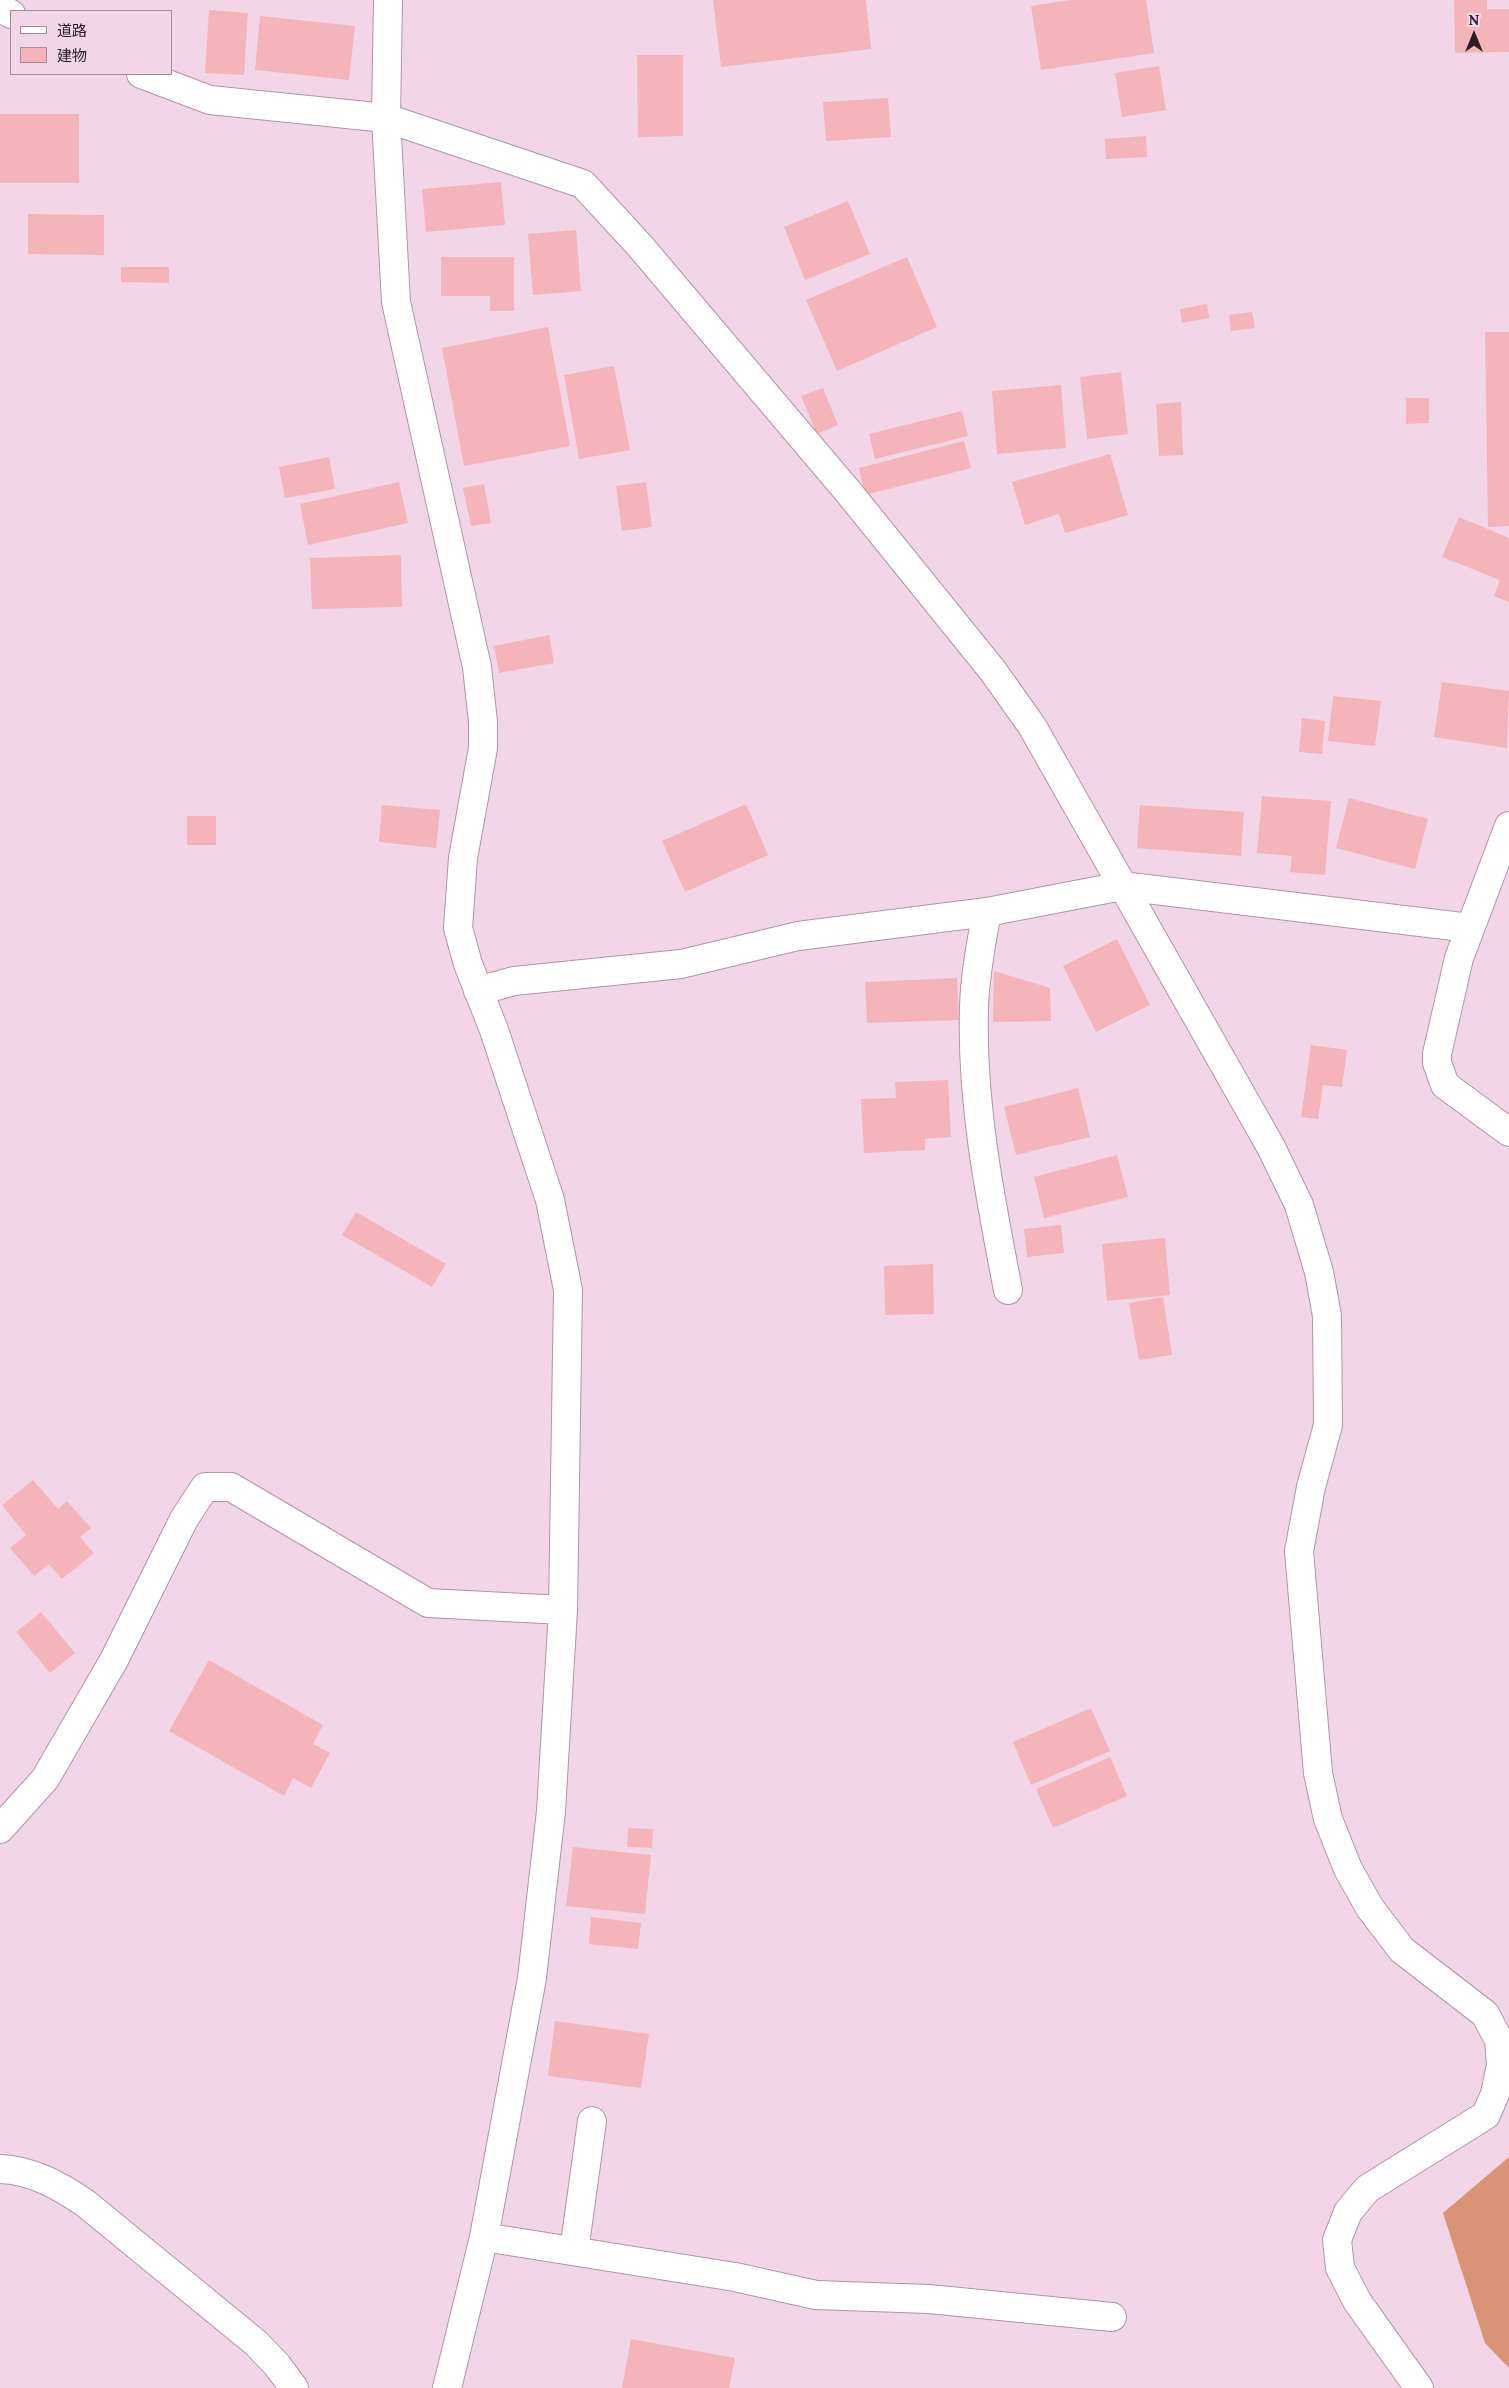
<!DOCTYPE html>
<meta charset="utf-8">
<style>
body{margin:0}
#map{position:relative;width:1509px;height:2388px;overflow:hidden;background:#f2d6e7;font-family:Lora,"Noto Sans JP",serif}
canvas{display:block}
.legend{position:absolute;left:10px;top:10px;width:162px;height:65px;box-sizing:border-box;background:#f2d6e7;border:1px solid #a28d99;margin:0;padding:6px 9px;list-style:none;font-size:15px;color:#291f25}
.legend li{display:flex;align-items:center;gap:10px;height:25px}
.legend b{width:25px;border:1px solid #a28d99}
.north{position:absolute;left:1449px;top:10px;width:50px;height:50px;-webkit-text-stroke:4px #f2d6e7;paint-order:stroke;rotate:0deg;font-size:14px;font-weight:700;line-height:20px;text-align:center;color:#291f25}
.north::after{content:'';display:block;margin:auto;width:18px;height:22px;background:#291f25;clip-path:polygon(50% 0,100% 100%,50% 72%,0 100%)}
</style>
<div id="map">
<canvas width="1509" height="2388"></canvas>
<ul class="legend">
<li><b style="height:6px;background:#fff"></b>道路</li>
<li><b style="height:14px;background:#f5b4ba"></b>建物</li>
</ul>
<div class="north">N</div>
</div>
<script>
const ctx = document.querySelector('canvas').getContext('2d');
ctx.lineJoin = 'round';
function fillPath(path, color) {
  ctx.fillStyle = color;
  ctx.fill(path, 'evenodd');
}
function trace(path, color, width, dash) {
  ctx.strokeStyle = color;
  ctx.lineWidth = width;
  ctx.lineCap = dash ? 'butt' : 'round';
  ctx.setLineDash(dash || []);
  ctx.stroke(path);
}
fillPath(new Path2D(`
 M1509,2157V2368L1485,2343L1443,2213Z`), '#d99375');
fillPath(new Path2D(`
 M713,0H866L871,49L721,67Z
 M1070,0H1146L1154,53L1041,70L1031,6Z
 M1454,0H1487V9H1509V52L1455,53Z
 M209,10L248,13L244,75L205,73Z
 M260,16L355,26L349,80L255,70Z
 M637,55H683V136L638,137Z
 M1159,66L1166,110L1122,117L1115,73Z
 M888,98L891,137L826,141L823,102Z
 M0,114H79V183H0Z
 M1146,136L1147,157L1106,159L1105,139Z
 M501,182L505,225L426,232L422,189Z
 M848,201L870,254L805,280L784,227Z
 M28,214L104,215V255L28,254Z
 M576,230L581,291L533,295L528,234Z
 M441,257H514V311H490V296H441Z
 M907,257L937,327L837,371L806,300Z
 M121,267H169V283L121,282Z
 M1207,304L1209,318L1182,323L1180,309Z
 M1252,312L1255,328L1231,331L1229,315Z
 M548,327L570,446L464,466L442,348Z
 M1485,332H1509V526L1488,527Z
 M614,366L630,450L579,459L564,375Z
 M1121,372L1128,434L1087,439L1080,377Z
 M1061,385L1066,448L997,454L992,391Z
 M823,388L838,425L817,434L801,396Z
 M1406,398H1429V423L1406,424Z
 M1181,402L1183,455L1159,456L1156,404Z
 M962,411L968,436L875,459L869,434Z
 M964,441L971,468L865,495L859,468Z
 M1110,454L1128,515L1065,533L1059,514L1025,525L1012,482Z
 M329,457L335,489L285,498L279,467Z
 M399,482L408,523L308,545L300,504Z
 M646,482L652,527L622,531L616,486Z
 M484,484L491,523L471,526L463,488Z
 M1459,517L1509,538V602L1494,596L1500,580L1442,557Z
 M401,555L402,607L312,609L310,558Z
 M549,635L554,663L499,673L494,646Z
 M1442,682L1509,691L1507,748L1434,737Z
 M1333,696L1381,701L1375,746L1328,741Z
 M1302,718L1325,721L1322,754L1299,752Z
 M1262,796L1331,801L1325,875L1290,872L1292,856L1257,853Z
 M1349,798L1428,819L1415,869L1336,848Z
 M746,804L768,855L685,892L662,841Z
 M382,805L440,810L436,848L379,842Z
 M1140,805L1244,812L1241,856L1137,848Z
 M187,816H216V845H187Z
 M1117,939L1150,1005L1096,1032L1063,966Z
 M994,971L1050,988L1051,1021L993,1022Z
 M957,978L959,1020L867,1023L865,982Z
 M1311,1045L1347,1050L1342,1087L1323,1085L1318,1119L1301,1117Z
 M948,1080L951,1137L925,1139V1150L864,1153L861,1099L896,1098L895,1082Z
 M1078,1088L1090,1137L1016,1155L1004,1107Z
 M1117,1155L1128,1197L1044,1218L1034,1177Z
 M356,1212L446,1264L432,1287L342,1235Z
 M1061,1225L1064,1253L1027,1257L1024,1229Z
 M1165,1238L1170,1295L1107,1301L1102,1244Z
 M933,1264L934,1314L885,1315L884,1266Z
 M1163,1297L1172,1355L1139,1360L1129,1303Z
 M33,1480L58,1509L67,1501L91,1528L80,1537L94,1553L62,1579L49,1564L34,1576L10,1548L26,1535L2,1505Z
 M41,1612L75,1653L50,1673L16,1632Z
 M209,1660L323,1725L313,1744L330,1753L311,1788L293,1778L284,1796L169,1731Z
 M1091,1708L1110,1751L1031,1785L1013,1742Z
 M1110,1757L1127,1796L1053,1828L1036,1789Z
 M628,1828L653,1829L652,1848L627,1847Z
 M573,1847L651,1855L645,1914L566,1906Z
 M591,1917L641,1923L638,1949L589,1944Z
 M555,2021L649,2034L641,2088L548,2076Z
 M631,2339L735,2358L729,2388H622Z`), '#f5b4ba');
const minor = new Path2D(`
 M388,0L386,118L396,302L477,667L483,722V748L463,858L458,928L468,964L494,1030L550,1200L568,1290L563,1610L551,1811L532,1978L484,2237L447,2388
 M0,8L11,14
 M141,74L210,100L386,118L583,184L640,246L850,494L993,671L1032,726L1271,1147L1299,1205L1319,1272L1327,1316L1328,1425L1311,1487L1299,1551L1318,1773L1328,1819L1348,1869L1370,1908L1402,1950L1485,2014L1499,2040L1501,2065L1495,2094L1486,2115L1367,2189L1348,2212L1337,2240L1340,2268L1357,2301L1419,2388
 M1509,826L1459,958L1437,1054V1063L1445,1085L1509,1132
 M987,912C981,943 975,975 974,1007C971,1102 990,1197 1008,1290
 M478,991L514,981L681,964L798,936L987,912L1122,886L1470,928
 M0,1829L45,1779L114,1660L184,1519L205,1487H231L428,1603L563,1610
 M0,2169C32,2170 60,2186 85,2203L256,2343L277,2365L294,2388
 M484,2237L735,2277L816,2295L929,2299L1112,2317
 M574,2251L592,2121`);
trace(minor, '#b095a6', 30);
trace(minor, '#fff', 28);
</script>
